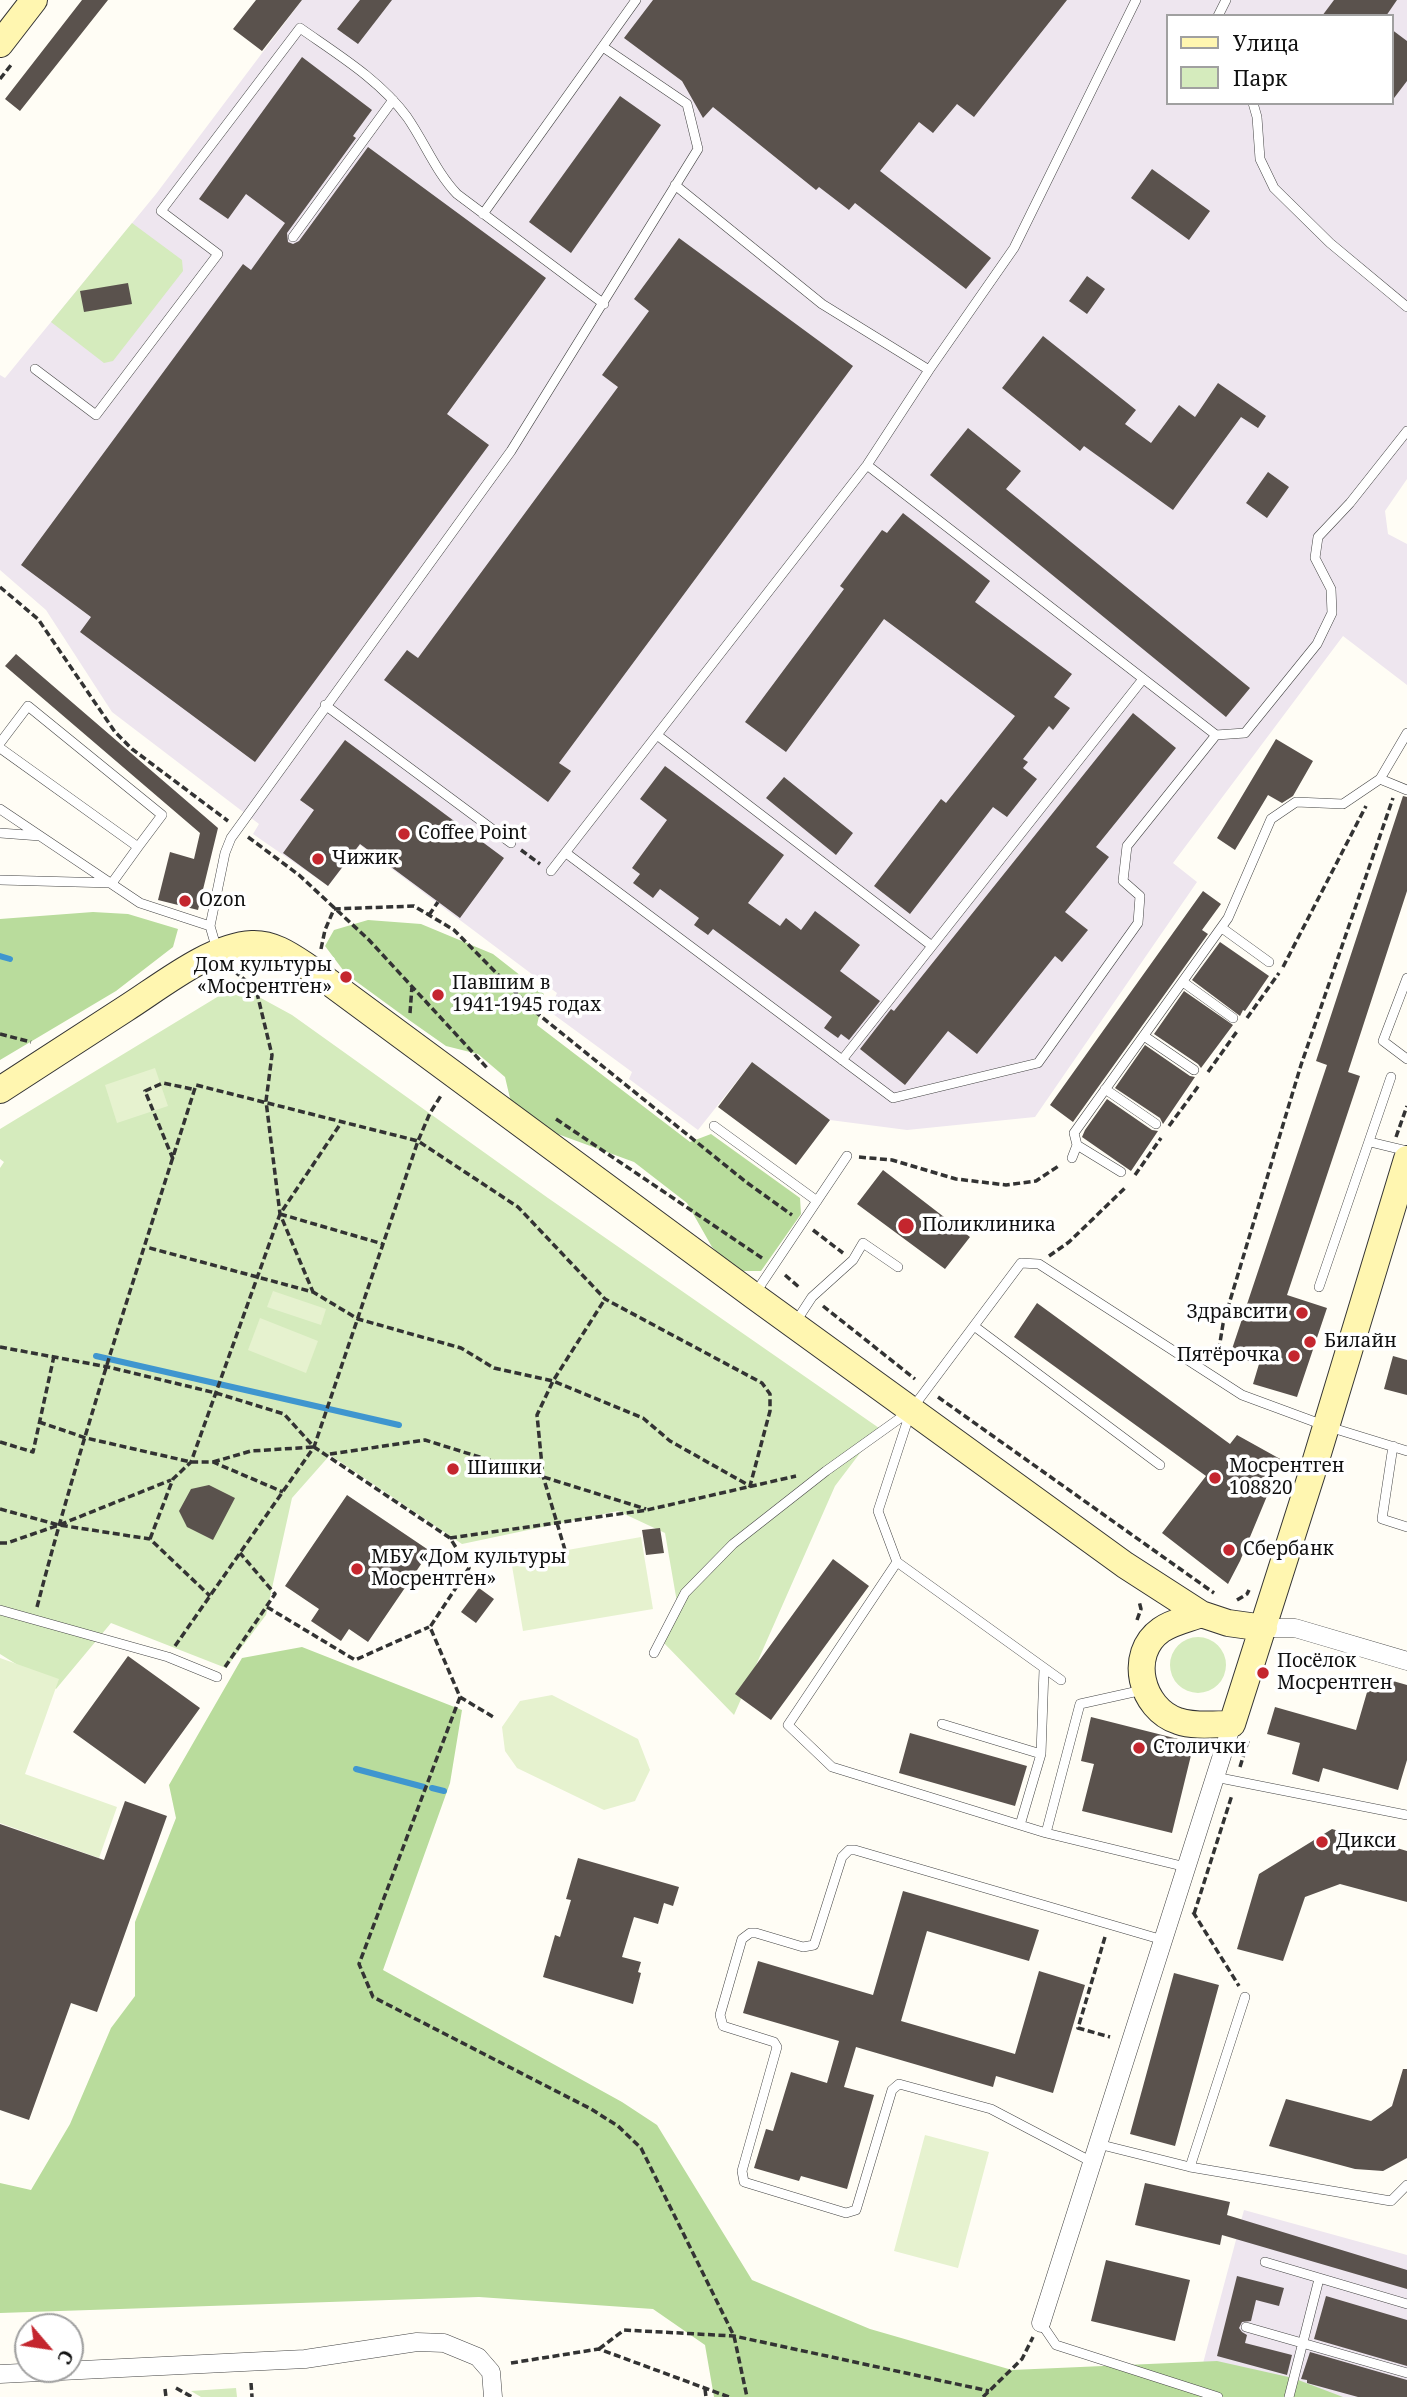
<!DOCTYPE html>
<meta charset="utf-8">
<style>
body{margin:0}
#map{position:relative;width:1407px;height:2397px;overflow:hidden;background:#fffdf5;font-family:"Noto Serif",serif}
canvas{display:block}
.legend{position:absolute;left:1166px;top:14px;width:228px;height:91px;box-sizing:border-box;background:#fff;border:2px solid #a0a0a0;margin:0;padding:9px 12px;list-style:none;font-size:21px;color:#111}
.legend li{display:flex;align-items:center;gap:14px;height:35px}
.legend b{width:35px;border:2px solid #a0a0a0}
.north{position:absolute;left:14px;top:2313px;width:70px;height:70px;box-sizing:border-box;background:#fff;border:2px solid #a0a0a0;border-radius:50%;rotate:119deg;font-size:19px;font-weight:700;line-height:28px;text-align:center;color:#111}
.north::after{content:'';display:block;margin:auto;width:24px;height:32px;background:#c4262e;clip-path:polygon(50% 0,100% 100%,50% 72%,0 100%)}
</style>
<div id="map">
<canvas width="1407" height="2397"></canvas>
<ul class="legend">
<li><b style="height:9px;background:#fff6b0"></b>Улица</li>
<li><b style="height:19px;background:#d5ebbd"></b>Парк</li>
</ul>
<div class="north">С</div>
</div>
<script>
const ctx = document.querySelector('canvas').getContext('2d');
ctx.lineJoin = 'round';
function fillPath(path, color) {
  ctx.fillStyle = color;
  ctx.fill(path, 'evenodd');
}
function trace(path, color, width, dash) {
  ctx.strokeStyle = color;
  ctx.lineWidth = width;
  ctx.lineCap = dash ? 'butt' : 'round';
  ctx.setLineDash(dash || []);
  ctx.stroke(path);
}
function write(font, color, halo, rows, align = 'center') {
  ctx.font = font + ' "Noto Serif",serif';
  ctx.lineWidth = 7;
  ctx.setLineDash([]);
  ctx.textBaseline = 'middle';
  ctx.strokeStyle = halo;
  ctx.fillStyle = color;
  for (const [text, x, y, turn = 0] of rows) {
    ctx.save();
    ctx.translate(x, y);
    ctx.rotate((+turn || 0) * Math.PI / 180);
    ctx.textAlign = isNaN(turn) ? turn : align;
    if (halo) ctx.strokeText(text, 0, 0);
    ctx.fillText(text, 0, 0);
    ctx.restore();
  }
}
fillPath(new Path2D(`
 M302,0H1407V479L1385,511L1388,534L1407,544V685L1343,636L1173,863L1197,882L1035,1117L907,1130L830,1120L752,1062L698,1130L629,1079L632,1072L549,1011L557,993L360,845L328,886L253,834L259,824L112,712L46,610L0,570V375L5,378L156,194ZM1167,16H1391V103H1167Z
 M1244,2210L1407,2255V2397H1305L1202,2367Z`), '#eee6ef');
fillPath(new Path2D(`
 M132,223L182,260L183,271L113,361L104,363L51,322Z
 M237,985L292,1015L548,1198L879,1428L835,1486L734,1715L662,1641L679,1614L665,1533L618,1511L462,1544L330,1455L292,1498L266,1615L226,1668L111,1623L56,1689L0,1654V1168L4,1162L0,1159V1129Z
 M1170 1665a28 28 0 1 1 56 0a28 28 0 1 1-56 0Z
 M236,2388L237,2397H201L191,2391Z`), '#d5ebbd');
fillPath(new Path2D(`
 M93,912L128,914L178,929L173,947L116,991L0,1060V919Z
 M368,920L421,924L493,954L544,994L537,1025L690,1142L711,1134L800,1198L801,1214L761,1271H738L712,1247L687,1203L634,1162L544,1129L513,1111L505,1077L478,1054L446,1046L409,1020L346,974L325,946L334,930Z
 M302,1647L462,1710L450,1783L383,1970L622,2102L657,2125L752,2280L870,2329L1012,2370L1217,2361L1293,2378L1343,2397H714L705,2345L653,2309L479,2297L0,2313V2183L31,2190L70,2124L111,2028L135,1996V1922L176,1818L169,1785L242,1658Z`), '#b9dc9c');
fillPath(new Path2D(`
 M155,1068L168,1106L117,1123L105,1085Z
 M273,1291L326,1309L321,1325L267,1307Z
 M260,1318L318,1341L306,1373L248,1350Z
 M641,1537L653,1609L523,1631L511,1560Z
 M0,1658L59,1679L25,1774L117,1807L99,1858L0,1823Z
 M552,1695L638,1739L650,1770L635,1801L604,1810L517,1768L505,1751L502,1727L520,1701Z
 M925,2135L989,2152L958,2268L894,2251Z`), '#e6f2cf');
trace(new Path2D(`
 M0,956L10,959
 M96,1356L399,1425
 M356,1769L424,1787
 M432,1788L444,1791`), '#3f96cf', 6);
fillPath(new Path2D(`
 M82,0H108L20,111L5,99Z
 M256,0H302L262,51L233,29Z
 M360,0H392L358,44L337,29Z
 M653,0H1067L974,117L957,104L933,133L919,122L880,171L991,258L966,289L855,203L849,210L819,187L816,190L713,107L703,118L682,81L624,38Z
 M1334,0H1397L1386,16H1322Z
 M1391,29L1407,41V81L1391,102Z
 M302,57L372,110L353,136L356,138L287,233L288,242L293,244L299,241L368,147L546,278L447,414L489,445L255,762L80,632L91,617L21,565L243,264L251,270L285,223L246,194L228,219L199,199Z
 M620,96L661,125L571,253L529,222Z
 M1152,169L1210,211L1189,240L1131,198Z
 M679,238L853,366L559,763L571,771L548,802L384,680L407,650L418,658L618,387L602,375L649,311L634,299Z
 M1087,276L1105,289L1087,314L1069,301Z
 M128,283L132,304L84,312L80,291Z
 M1043,336L1136,410L1125,424L1151,443L1179,405L1195,417L1218,383L1266,416L1258,428L1241,417L1173,510L1084,446L1080,451L1002,388Z
 M968,428L1021,471L1006,489L1250,688L1226,717L930,475Z
 M1268,472L1289,487L1267,518L1246,503Z
 M903,513L990,581L975,602L1072,674L1054,697L1070,708L1053,730L1049,726L1023,759L1028,762L1023,768L1037,779L1007,817L993,807L910,914L874,886L941,799L946,803L1015,716L884,619L786,752L745,722L844,589L840,586L882,530L887,533Z
 M16,654L218,828L198,910L158,900L170,852L194,859L200,833L5,666Z
 M1133,713L1176,748L1096,847L1109,857L1065,912L1088,930L1062,962L1055,956L977,1054L948,1031L905,1085L860,1049L891,1009L894,1011Z
 M1276,739L1313,761L1293,796L1282,803L1268,795L1235,850L1217,838Z
 M345,740L504,858L460,918L360,844L328,886L283,853L314,810L300,800Z
 M665,766L784,855L748,903L780,926L786,918L801,930L815,911L860,945L840,971L880,1001L849,1040L841,1034L838,1038L824,1028L832,1017L713,929L708,935L694,925L699,918L660,889L653,898L633,883L640,874L632,868L667,820L640,799Z
 M784,777L853,833L836,855L766,798Z
 M1403,796L1407,797V891L1348,1072L1360,1076L1287,1295L1327,1308L1297,1397L1253,1384L1259,1364L1230,1355L1327,1065L1316,1061Z
 M1203,891L1221,904L1202,930L1208,934L1073,1122L1050,1105Z
 M1220,942L1269,976L1245,1011L1243,1010L1240,1016L1192,980Z
 M1184,991L1233,1025L1201,1068L1198,1064L1154,1034Z
 M1145,1045L1190,1076L1195,1077L1163,1124L1160,1118L1115,1088Z
 M752,1062L830,1120L796,1165L718,1107Z
 M1107,1099L1152,1130L1158,1131L1131,1171L1082,1137L1085,1130Z
 M883,1170L970,1237L945,1269L857,1204Z
 M1037,1303L1230,1444L1237,1435L1282,1460L1240,1561L1228,1584L1162,1533L1206,1476L1014,1337Z
 M1393,1356L1407,1360V1395L1384,1389Z
 M209,1485L235,1498L213,1540L187,1527L179,1511L191,1489Z
 M347,1495L430,1551L368,1642L349,1629L341,1641L311,1621L319,1609L285,1586Z
 M660,1528L664,1553L646,1555L642,1530Z
 M833,1559L869,1586L771,1720L735,1694Z
 M479,1588L494,1599L476,1623L461,1612Z
 M128,1656L200,1708L145,1784L73,1732Z
 M1372,1675L1407,1685V1760L1398,1790L1323,1768L1319,1782L1292,1774L1300,1743L1267,1734L1275,1707L1356,1730Z
 M1091,1717L1194,1743L1172,1833L1082,1811L1094,1764L1081,1761Z
 M910,1733L1027,1766L1015,1806L899,1773Z
 M125,1801L167,1816L97,2012L71,2003L29,2120L0,2110V1824L104,1860Z
 M1332,1829L1407,1851V1902L1340,1884L1305,1897L1283,1961L1237,1949L1259,1874Z
 M578,1858L679,1887L673,1906L664,1903L658,1924L634,1917L622,1957L641,1962L638,1972L641,1973L633,2004L543,1977L555,1935L560,1937L571,1900L566,1899Z
 M903,1891L1039,1930L1029,1961L927,1931L901,2021L1015,2054L1039,1971L1085,1985L1053,2093L996,2076L993,2087L856,2047L844,2087L874,2095L847,2189L801,2176L799,2181L754,2168L766,2129L773,2131L791,2072L827,2083L839,2041L743,2013L758,1961L873,1995Z
 M1174,1973L1219,1985L1175,2146L1130,2134Z
 M1403,2069H1407V2158L1383,2171L1355,2169L1269,2146L1286,2099L1371,2121L1392,2106Z
 M1145,2183L1230,2202L1227,2215L1407,2270V2289L1222,2235L1220,2245L1135,2225Z
 M1106,2260L1190,2280L1175,2341L1091,2321Z
 M1237,2276L1284,2288L1279,2306L1256,2300L1251,2321L1242,2322L1239,2328L1242,2332L1247,2335L1245,2343L1292,2355L1287,2375L1217,2356Z
 M1326,2296L1407,2320V2366L1314,2339Z
 M1310,2352L1407,2380V2397H1358L1307,2383V2380L1301,2379Z`), '#5a524d');
const lane = new Path2D(`
 M1218,16L1226,0
 M1253,103L1257,117L1260,159L1274,188L1330,243L1407,307
 M675,185L822,304L929,370
 M483,214L636,0
 M293,237L393,100
 M35,369L96,415L218,254L161,211L300,28C337,54 380,80 407,117C425,143 436,172 457,194L604,304
 M867,465L1216,735L1245,733L1317,644L1332,613L1331,589L1315,558L1318,537L1350,503L1407,431
 M325,705L511,843
 M657,735L932,946
 M0,743L28,706L162,815L138,847
 M0,748L138,847L112,883L0,880
 M1380,779L1407,790
 M0,809L140,903L210,926L217,950
 M0,833L40,836
 M566,853L893,1098L1038,1063L1138,923L1140,896L1123,881L1127,846L1216,735
 M551,871L867,465L929,370L1014,248L1136,0
 M210,926L225,853L231,838L511,451L698,149L687,104L603,47
 M1222,928L1269,962
 M1407,978L1383,1041L1407,1059
 M1183,982L1233,1018
 M1144,1036L1194,1070
 M842,1060L1143,679
 M1105,1089L1156,1124
 M714,1126L817,1201
 M1370,1142L1407,1151
 M1072,1158L1077,1145
 M1121,1172L1077,1145L1074,1133L1228,918L1271,819L1296,802L1343,804L1380,779L1407,733
 M1319,1287L1391,1077
 M754,1295L847,1156
 M795,1323L812,1297L853,1260L863,1243L898,1267
 M974,1326L1160,1465
 M1393,1446L1382,1519L1407,1527
 M897,1562L878,1511L911,1410L1021,1263L1039,1264L1242,1395L1326,1426L1407,1451
 M0,1610L168,1657L217,1677
 M654,1653L685,1593L733,1544L826,1471L910,1411
 M1061,1680L897,1562L788,1725L832,1767L1046,1833L1186,1867
 M942,1724L1041,1754L1020,1825
 M1041,1754L1044,1669
 M1215,1777L1407,1815
 M1046,1833L1080,1704L1143,1690
 M1098,2144L1190,2167L1245,1997
 M1092,2162L991,2109L899,2084L892,2090L856,2210L846,2213L744,2182L742,2171L777,2047L774,2042L723,2026L720,2015L742,1939L750,1933H756L803,1947L814,1945L842,1857L849,1850H855L1163,1940
 M1190,2167L1391,2201L1407,2185
 M1265,2262L1407,2304
 M1041,2323L1056,2345L1218,2397
 M1246,2327L1407,2373
 M1289,2397L1319,2279`);
const street = new Path2D(`
 M1264,1628H1295L1407,1661
 M1041,2323L1232,1724
 M0,2374L305,2359L417,2342L444,2343L478,2357L491,2372L493,2397`);
const secondary = new Path2D(`
 M0,44L34,0
 M0,1090C42,1063 84,1036 125,1009C160,987 210,946 252,944C276,943 295,959 314,971L754,1296L1125,1565L1201,1614L1228,1623L1264,1628
 M1201,1614C1188,1619 1172,1622 1161,1630C1127,1654 1141,1709 1178,1721C1195,1727 1215,1724 1232,1724L1312,1473L1407,1159`);
trace(lane, '#444', 10);
trace(street, '#444', 19);
trace(secondary, '#333', 28);
trace(new Path2D(`
 M0,79L11,65
 M0,587L38,619L115,732L132,749L228,821
 M248,837L299,875L369,940L488,1069
 M521,850L540,864
 M429,915L438,902
 M321,949L325,930L334,909L414,906L454,930L533,1010L746,1182L792,1215
 M1283,967L1366,806
 M234,971L256,989L272,1055L266,1101L280,1214L313,1292
 M410,1013L412,986
 M1247,1018L1279,973
 M0,1034L31,1042
 M1208,1072L1238,1030
 M556,1119L762,1258
 M1169,1126L1200,1084
 M1396,1137L1407,1106
 M859,1157L892,1160L956,1179L1006,1185L1036,1181L1060,1165
 M173,1159L145,1091L163,1083L192,1089
 M1135,1175L1161,1138
 M280,1214L383,1244
 M813,1230L843,1253
 M1049,1256L1069,1242L1126,1187
 M785,1275L800,1288
 M823,1306L915,1379
 M0,1347L108,1367L216,1393L284,1414L314,1447L450,1538L469,1568L430,1627L460,1697L495,1718
 M1217,1361L1223,1324L1301,1065L1393,798
 M938,1397L1214,1593
 M39,1422L86,1438L191,1462H213L283,1492
 M0,1442L33,1452L54,1356
 M330,1454L425,1440L646,1509
 M213,1462L251,1451L314,1447
 M0,1509L59,1525L150,1539L210,1596
 M450,1538L647,1510L796,1476
 M150,1539L173,1479L191,1462L280,1214L341,1123
 M0,1543H7L59,1525L171,1480
 M565,1550L543,1476L537,1415L553,1381L605,1299
 M1237,1600L1247,1594L1249,1590
 M37,1607C83,1431 141,1258 196,1085L418,1141L518,1207L605,1299L762,1383L770,1394V1411L750,1486L670,1441L643,1418L553,1381L494,1368L461,1348L358,1319L313,1292L146,1247
 M267,1607L355,1660L429,1627
 M1137,1620L1141,1609L1139,1601
 M175,1646L314,1447L418,1141L430,1113L442,1094
 M225,1667L275,1594L240,1553
 M460,1697L359,1964L373,1997L591,2109L618,2126L641,2148L734,2336L747,2397
 M1240,1767L1248,1741
 M1193,1912L1239,1986
 M1194,1914L1232,1795
 M1105,1937L1078,2028L1110,2037
 M599,2349L624,2330L734,2336L989,2391
 M511,2363L599,2349L729,2397
 M251,2383L252,2397
 M176,2388L192,2397
 M165,2389L166,2397
 M705,2389L706,2397
 M983,2397L1022,2359L1033,2337`), '#333', 3.5, [7, 3.5]);
trace(lane, '#fff', 9);
trace(street, '#fff', 18);
trace(secondary, '#fff6b0', 26);
for (const [x, y, r, color] of [
 [404,834,7,"#c4262e"],
 [318,859,7,"#c4262e"],
 [185,901,7,"#c4262e"],
 [346,977,7,"#c4262e"],
 [438,995,7,"#c4262e"],
 [906,1226,9,"#c4262e"],
 [1302,1313,7,"#c4262e"],
 [1310,1342,7,"#c4262e"],
 [1294,1356,7,"#c4262e"],
 [453,1469,7,"#c4262e"],
 [1215,1478,7,"#c4262e"],
 [1229,1550,7,"#c4262e"],
 [357,1569,7,"#c4262e"],
 [1263,1673,7,"#c4262e"],
 [1139,1748,7,"#c4262e"],
 [1322,1842,7,"#c4262e"]
]) {
  const dot = new Path2D();
  dot.arc(x, y, r, 0, 2 * Math.PI);
  ctx.fillStyle = color;
  ctx.fill(dot);
  trace(dot, '#fff', 2.5);
}
write('19px', '#111', '#fff', [
 ["Coffee Point",418,834],
 ["Чижик",332,859],
 ["Ozon",199,901],
 ["Дом культуры",332,966,"right"],
 ["«Мосрентген»",332,988,"right"],
 ["Павшим в",452,984],
 ["1941-1945 годах",452,1006],
 ["Поликлиника",922,1226],
 ["Здравсити",1288,1313,"right"],
 ["Билайн",1324,1342],
 ["Пятёрочка",1280,1356,"right"],
 ["Мосрентген",1229,1467],
 ["108820",1229,1489],
 ["Шишки",467,1469],
 ["Сбербанк",1243,1550],
 ["МБУ «Дом культуры",371,1558],
 ["Мосрентген»",371,1580],
 ["Посёлок",1277,1662],
 ["Мосрентген",1277,1684],
 ["Столички",1153,1748],
 ["Дикси",1336,1842]
], 'left');
</script>
